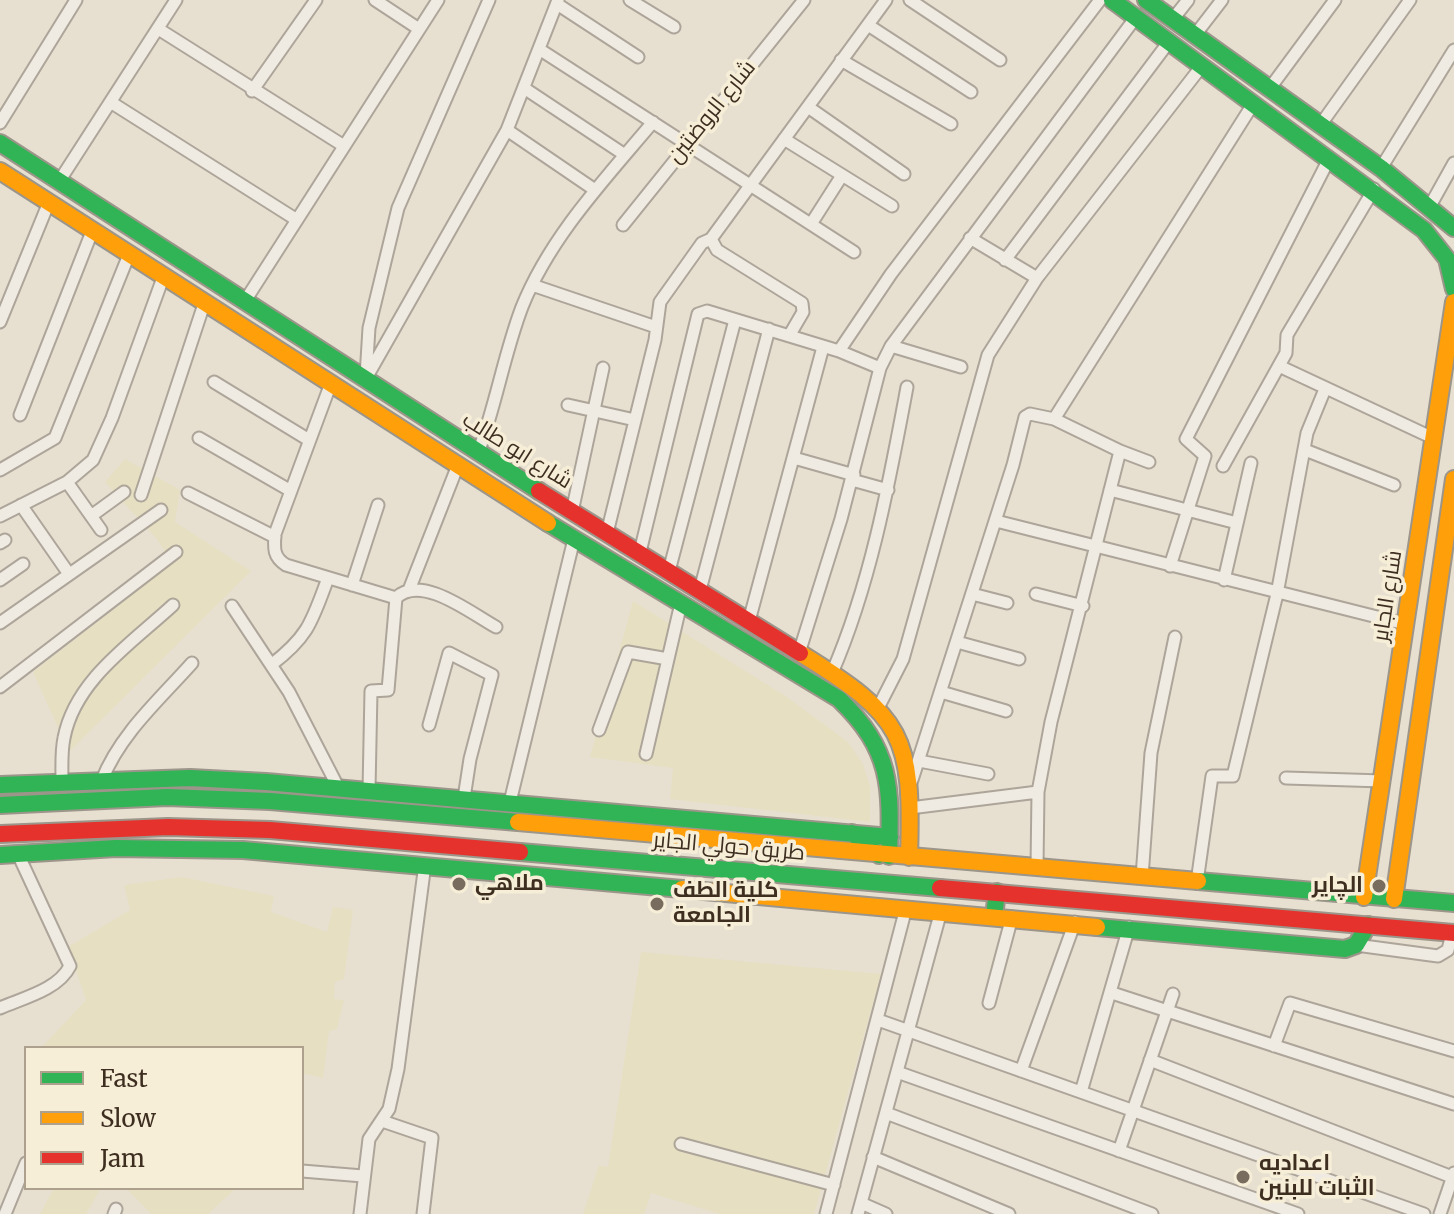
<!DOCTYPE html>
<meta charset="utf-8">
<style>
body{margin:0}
#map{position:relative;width:1454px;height:1214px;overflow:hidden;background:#e7e0d1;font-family:Merriweather,serif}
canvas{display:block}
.legend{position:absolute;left:24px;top:1046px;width:280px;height:144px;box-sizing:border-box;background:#f7eed8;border:2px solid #ada18e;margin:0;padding:10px 14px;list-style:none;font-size:24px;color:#3d2e20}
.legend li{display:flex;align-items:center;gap:16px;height:40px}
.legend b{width:40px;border:2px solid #ada18e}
</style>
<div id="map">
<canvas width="1454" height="1214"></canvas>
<ul class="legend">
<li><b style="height:10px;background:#30b455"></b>Fast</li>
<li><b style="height:10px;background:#ff9f0a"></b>Slow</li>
<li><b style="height:10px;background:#e5322d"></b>Jam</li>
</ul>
</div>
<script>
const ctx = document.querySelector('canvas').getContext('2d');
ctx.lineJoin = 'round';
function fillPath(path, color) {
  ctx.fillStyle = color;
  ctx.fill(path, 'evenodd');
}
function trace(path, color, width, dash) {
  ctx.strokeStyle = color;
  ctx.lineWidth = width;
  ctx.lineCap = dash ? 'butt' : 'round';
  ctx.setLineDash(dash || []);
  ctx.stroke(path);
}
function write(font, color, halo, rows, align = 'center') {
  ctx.font = font + ' Merriweather,Cairo,serif';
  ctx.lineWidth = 7;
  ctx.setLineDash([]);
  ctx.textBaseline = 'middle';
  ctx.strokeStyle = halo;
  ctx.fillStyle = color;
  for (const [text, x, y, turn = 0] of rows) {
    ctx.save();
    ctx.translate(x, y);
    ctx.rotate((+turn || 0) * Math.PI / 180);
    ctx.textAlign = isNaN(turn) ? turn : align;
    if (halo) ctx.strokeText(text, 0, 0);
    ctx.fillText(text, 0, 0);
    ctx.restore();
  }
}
fillPath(new Path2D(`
 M125,459L180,490L175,522L251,571L69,752L33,672L173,563L156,538L105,482Z
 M633,601L787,697L848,742L863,764L870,787V822L670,799L673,768L590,757Z
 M182,877L274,896L271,912L327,932L333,907L353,910L344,979L335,982L334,999L344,1000L337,1029L329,1031L323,1078L302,1073V1048H41L86,1000L68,947L130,910L124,885Z
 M641,952L881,974L814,1214H720L651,1193L644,1214H583L599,1165L608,1167Z
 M54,1188H101L86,1214H40Z
 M126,1188H236L208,1214H151Z`), '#e6dfc2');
const street = new Path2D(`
 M375,0L419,29
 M630,0L674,27
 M910,0L1000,60
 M557,4L638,57
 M1173,19L1188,0
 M868,25L971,92
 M160,30L344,146
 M1195,35L1222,0
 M539,49L854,252
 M841,60L951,124
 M524,88L625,155
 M1270,88L1335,0
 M252,91L316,0
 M112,103L297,220
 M808,107L904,174
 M0,123L76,0
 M1321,124L1410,0
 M507,130L595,190
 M784,139L892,206
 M1381,168L1454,50
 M60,180L176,0
 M1430,206L1454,163
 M811,224L841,177
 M623,225L804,0
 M970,238L1037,278
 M1005,260L1168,43
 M532,285L656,327
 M245,301L438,0
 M0,322L49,202
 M789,336L803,312L802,303L717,250L711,239L886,0
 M891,346L961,367
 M839,351L880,368
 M1279,366L1433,438
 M366,376L369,328L398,208L489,0
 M365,380L507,130L558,0
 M214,382L309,440
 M331,383L275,534C274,548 273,557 286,565L396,598L388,690L371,691L369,790
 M568,405L635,420
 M20,415L93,229
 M1054,419L1120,451L1149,462
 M199,438L291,491
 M1305,450L1394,485
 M478,453C496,405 504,354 522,307C550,237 605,179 653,122
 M794,458L854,475
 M1223,466L1286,353L1287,335L1374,189
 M0,470L55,438L130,252
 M852,480L888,490
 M67,482L101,530
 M1110,490L1237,523
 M188,493L275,537
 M141,495L205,301
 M21,505L69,574
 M572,512L603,368
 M0,516L67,482L93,460L112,418L164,275
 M91,516L124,492
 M996,521L1405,624
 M607,533L655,340L660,302L702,243L711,239
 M0,543L5,540
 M640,552L698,314L707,311L839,351L891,274L1100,0
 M1170,566L1205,456L1186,439L1329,159
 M669,571L735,320
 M0,580L23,564
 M1224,580L1251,463
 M352,585L378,505
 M409,590L458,465
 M700,590L769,329
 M972,594L1007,603
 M1036,594L1083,606
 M396,598C421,573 472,614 496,627
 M232,606L289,692L339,789
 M749,621L823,347
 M0,623L161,510
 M957,642L1019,659
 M799,653L841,519L880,368L891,346L1136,17
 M271,665C309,636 312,621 328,578
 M832,673C871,583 889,483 907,387
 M0,687L176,552
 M941,692L1006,711
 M878,708L903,659L988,355L1037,278L1201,67
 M429,725L449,653L492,675L470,759L464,798
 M599,730L628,652L668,659
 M646,754L681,603
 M919,761L988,774
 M1286,778L1383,781
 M102,780C120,734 160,699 192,663
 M912,780L1013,465L1025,417L1030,414L1054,419L1253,104
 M62,782C62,767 61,752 64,738C75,680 132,643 173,605
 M510,802L574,539
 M910,808L1038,792
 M1037,867L1038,792L1051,722L1120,451
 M1142,877L1151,753L1175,637
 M1197,882L1212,776H1233L1277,594L1307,433L1325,389
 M1356,945L1438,956L1448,950L1452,933
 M1112,993L1454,1104
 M989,1003L1012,917
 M0,1008C23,998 58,990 70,966L18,854
 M878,1020L1424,1214
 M1274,1046L1290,1003L1454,1051
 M1150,1060L1452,1177
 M1021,1071L1075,922
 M897,1072L1298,1214
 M1081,1092L1129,927
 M886,1113L1152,1214
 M382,1121L432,1138L423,1214
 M681,1144L834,1185
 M1119,1151L1173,994
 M873,1157L1009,1214
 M302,1171L363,1176
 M861,1203L886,1214
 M5,1214L26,1163
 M114,1214L116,1209
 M360,1214L369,1139L389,1109L398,1069L425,864
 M826,1214L906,908
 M858,1214L941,911
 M1440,1214L1454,1173`);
const fast = new Path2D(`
 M1112,0L1424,230L1447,259L1454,289
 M1146,0L1381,168L1454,228
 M0,143L539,491
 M548,523L839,699C892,750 891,786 889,856
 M0,785L190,778L266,782L890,837
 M0,805L167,797L270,801L518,822
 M852,833L879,855
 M520,852L940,888
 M0,855L116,848L243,850L682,889
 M1198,881L1454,903
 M994,916L997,892
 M1097,927L1345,949L1356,945L1368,925`);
const slow = new Path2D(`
 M0,171L548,523
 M800,653C904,717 913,736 909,857
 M518,822L1198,881
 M682,889L1097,927
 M1364,897L1454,302
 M1394,899L1454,479`);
const jam = new Path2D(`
 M539,491L800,653
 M0,834L168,827L270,830L520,852
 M940,888L1454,933`);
trace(street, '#ada599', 15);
trace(fast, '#9c958a', 20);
trace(slow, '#9c958a', 20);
trace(jam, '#9c958a', 20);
trace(street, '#efebe3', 11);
trace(fast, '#30b455', 16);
trace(slow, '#ff9f0a', 16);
trace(jam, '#e5322d', 16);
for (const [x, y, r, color] of [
 [459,884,8,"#786c5e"],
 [1379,886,8,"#786c5e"],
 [657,904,8,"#786c5e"],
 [1243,1177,8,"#786c5e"]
]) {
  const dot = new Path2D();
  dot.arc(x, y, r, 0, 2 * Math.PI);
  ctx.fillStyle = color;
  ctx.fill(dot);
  trace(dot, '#f7eed8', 3);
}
write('22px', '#3d2e20', '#f7eed8', [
 ["شارع الروضتين",712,112,-51],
 ["شارع ابو طالب",517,451,32],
 ["شارع الجاير",1388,596,-81],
 ["طريق حولي الجاير",729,847,5]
]);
write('bold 22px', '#3d2e20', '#f7eed8', [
 ["ملاهي",475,884],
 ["الچاير",1363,886,"right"],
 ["كلية الطف",673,891],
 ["الجامعة",673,916],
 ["اعداديه",1259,1164],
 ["الثبات للبنين",1259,1189]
], 'left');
</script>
